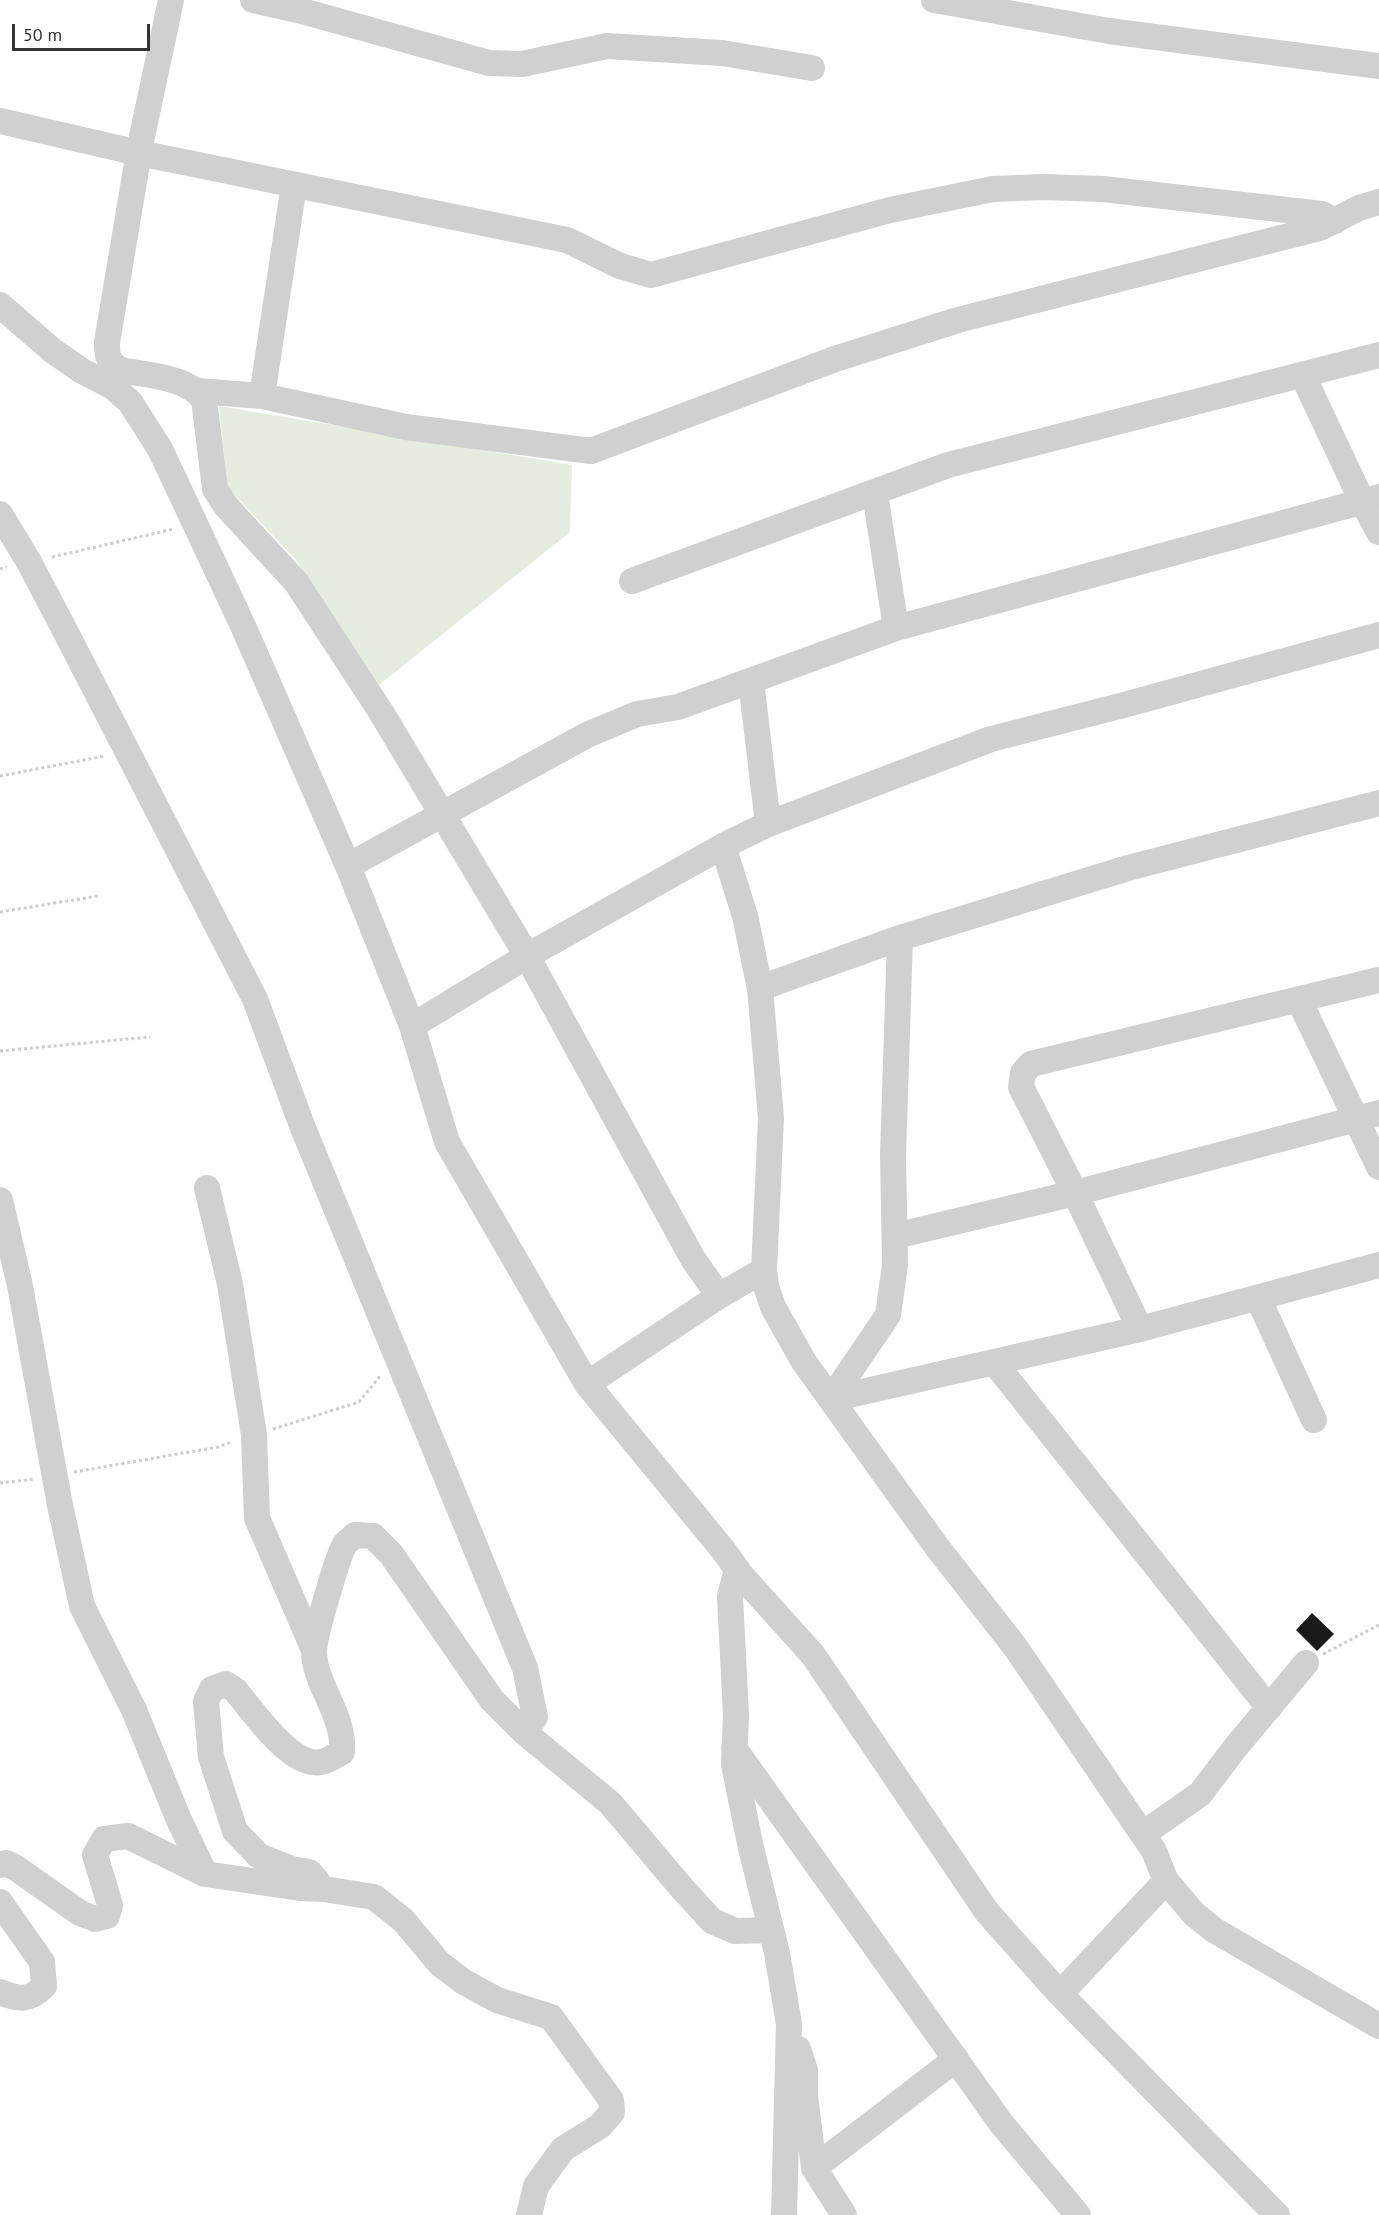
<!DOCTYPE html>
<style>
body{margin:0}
#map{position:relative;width:1379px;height:2215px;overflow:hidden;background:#fff;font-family:"PT Sans",sans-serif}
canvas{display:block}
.scale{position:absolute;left:12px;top:24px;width:138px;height:27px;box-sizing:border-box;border:3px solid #333;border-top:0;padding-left:8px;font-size:18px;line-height:21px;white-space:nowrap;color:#333;-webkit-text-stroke:4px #fff;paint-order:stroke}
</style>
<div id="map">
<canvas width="1379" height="2215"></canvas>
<div class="scale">50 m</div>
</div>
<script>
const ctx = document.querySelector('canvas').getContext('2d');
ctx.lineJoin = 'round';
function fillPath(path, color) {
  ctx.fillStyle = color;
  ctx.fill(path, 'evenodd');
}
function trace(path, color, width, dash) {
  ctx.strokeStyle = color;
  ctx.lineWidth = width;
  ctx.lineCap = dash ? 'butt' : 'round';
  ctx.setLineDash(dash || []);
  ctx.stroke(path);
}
fillPath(new Path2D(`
 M219,406L572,465L570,532L379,685L295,559L227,487Z`), '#e6ecdf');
fillPath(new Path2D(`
 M1312,1613L1334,1634L1317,1651L1296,1630Z`), '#1a1a1a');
trace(new Path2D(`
 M52,557L174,529
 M0,569L7,567
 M0,776L105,756
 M0,912L98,896
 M0,1051L150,1037
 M273,1429L359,1402L381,1375
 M74,1472L218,1447L232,1442
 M0,1483L35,1479
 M1323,1654L1379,1625`), '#cdcdcd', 3, [3, 3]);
trace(new Path2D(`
 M171,0L140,146L107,342C107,356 108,363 121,370C148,376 187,376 204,400L215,489L226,506L296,582L381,712L527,956L693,1259L719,1296
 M253,0L302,11L489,63L522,64L607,46L722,53L812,68
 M934,0L1109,31L1379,66
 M0,121L139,153L567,240L620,266L651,275L890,210L993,189L1043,187L1103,189L1322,214L1335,221
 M0,305L53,351L82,371L113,387L130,402L160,449L244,628L348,866L412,1026L447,1142L587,1384L724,1551L741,1575L813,1655L987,1912L1060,1994L1277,2215
 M1303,376L1362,501L1379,532
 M198,391L262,396L406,427L591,451L835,359L958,320L1320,228L1359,208L1379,202
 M262,396L294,185
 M875,494L896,628
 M0,514L29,562L60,621L255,999L303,1128L525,1668L535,1717L524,1732
 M632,581L948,465L1379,355
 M751,681L768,824
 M723,846L745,916L760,988L771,1118L764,1270L766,1286L773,1307L804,1362L937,1547L1016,1648L1154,1851L1166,1881L1194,1914L1214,1930L1379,2026
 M348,866L587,735L637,714L678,707L896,628L1379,497
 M760,988L900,938L1128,868L1379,803
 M1299,1000L1379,1167
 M412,1026L527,956L723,846L768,824L991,739L1124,705L1379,635
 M207,1188L230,1284L254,1435L257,1518L314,1650
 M0,1200L20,1286L60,1505L82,1606L134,1710L179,1820L205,1874
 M895,1236L1075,1193L1379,1113
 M1258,1298L1314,1420
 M1140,1329L1075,1193L1021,1087L1023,1073L1031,1064L1379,980
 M994,1362L1269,1708
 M587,1384L719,1296L764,1270
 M831,1399L1140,1329L1379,1265
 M831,1399L888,1315L895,1265L893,1155L900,938
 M737,1569L730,1597L736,1715L734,1765L751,1848L777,1953L789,2024L784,2215
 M734,1748L1001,2123L1078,2215
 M1143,1834L1200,1794L1235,1748L1306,1663
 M0,1865L6,1863L16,1868L80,1913L95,1919L107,1916L110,1905L95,1855L104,1839L128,1836L205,1874L300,1888L324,1889L374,1897L403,1920L440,1964L464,1982L497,2000L551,2017L611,2100L612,2112L600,2126L563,2149L536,2186L529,2215
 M313,1888L317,1881L309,1872L292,1869L259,1856L235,1831L211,1757L206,1701L212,1689L226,1684L235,1690C253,1711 291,1768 321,1762C328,1761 336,1755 342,1752C345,1715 314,1684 314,1651C314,1638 338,1554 345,1544C348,1541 352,1538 355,1535L373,1536L391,1554L492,1700L524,1732L610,1803L681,1887L712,1921L735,1931L771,1930
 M0,1902L42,1962L44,1986C30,2001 18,2000 0,1992
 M1060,1994L1166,1881
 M798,2049L805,2070V2095L814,2168L844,2215
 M814,2168L956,2059`), '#d0d0d0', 26);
</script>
